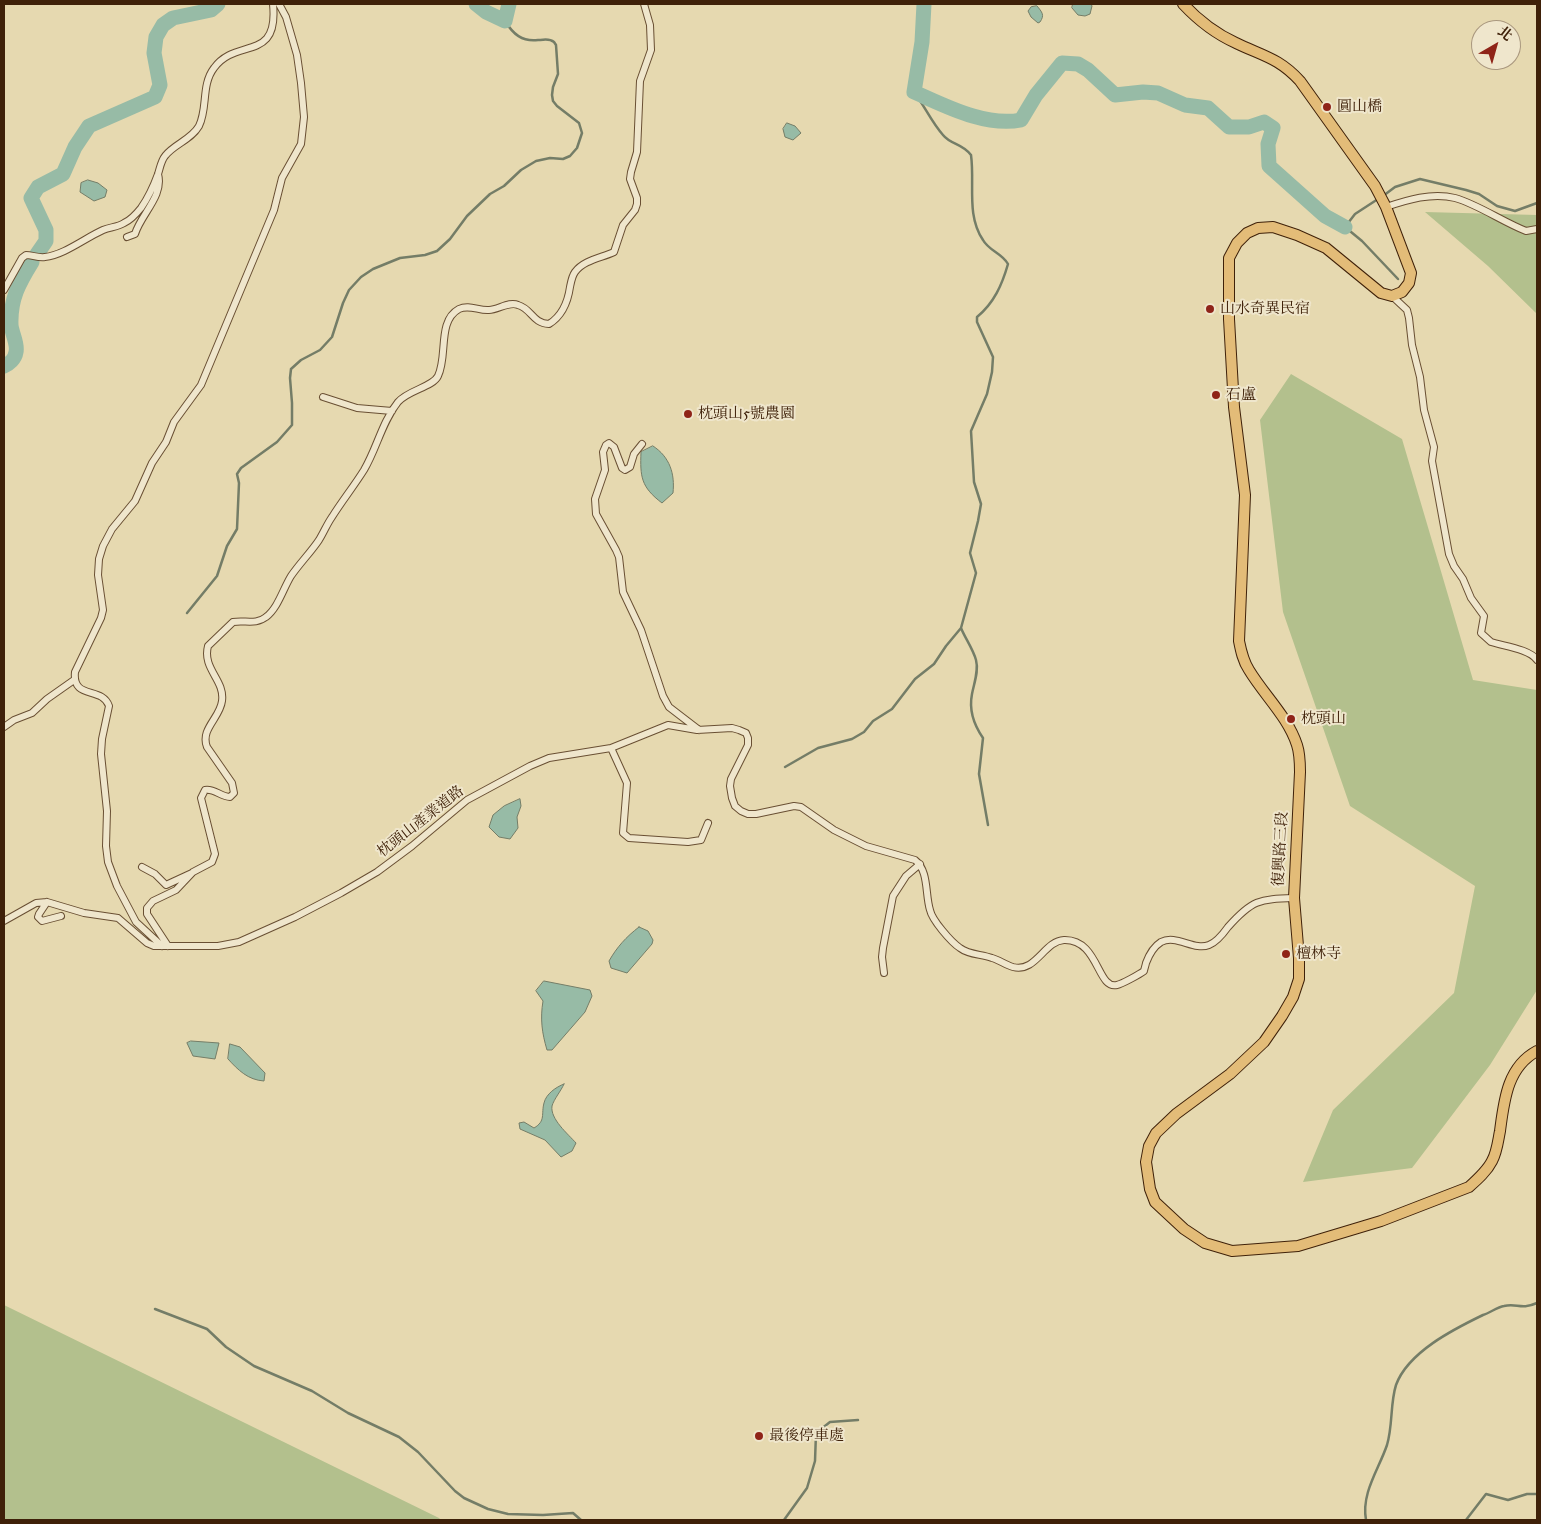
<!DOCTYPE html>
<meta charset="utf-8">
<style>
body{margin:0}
#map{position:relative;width:1541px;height:1524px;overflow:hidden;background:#e6d9b0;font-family:"IM FELL Great Primer","Noto Serif TC",serif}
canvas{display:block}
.frame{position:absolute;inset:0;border:5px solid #3f2109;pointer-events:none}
.north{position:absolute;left:1471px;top:20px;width:50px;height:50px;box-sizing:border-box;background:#efe6cc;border:1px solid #a9977e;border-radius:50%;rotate:38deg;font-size:14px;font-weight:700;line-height:20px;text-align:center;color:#3f2109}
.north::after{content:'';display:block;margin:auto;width:18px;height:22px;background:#8f2418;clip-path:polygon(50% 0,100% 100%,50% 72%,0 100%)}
</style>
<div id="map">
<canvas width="1541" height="1524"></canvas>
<div class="frame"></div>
<div class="north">北</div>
</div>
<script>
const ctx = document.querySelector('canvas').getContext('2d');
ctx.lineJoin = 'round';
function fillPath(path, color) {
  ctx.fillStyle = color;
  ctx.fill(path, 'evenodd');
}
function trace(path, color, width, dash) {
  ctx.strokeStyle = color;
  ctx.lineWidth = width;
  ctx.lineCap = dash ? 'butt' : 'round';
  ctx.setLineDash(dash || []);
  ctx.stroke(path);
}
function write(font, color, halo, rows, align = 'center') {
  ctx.font = font + ' "IM FELL Great Primer","Noto Serif TC",serif';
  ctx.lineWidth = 4;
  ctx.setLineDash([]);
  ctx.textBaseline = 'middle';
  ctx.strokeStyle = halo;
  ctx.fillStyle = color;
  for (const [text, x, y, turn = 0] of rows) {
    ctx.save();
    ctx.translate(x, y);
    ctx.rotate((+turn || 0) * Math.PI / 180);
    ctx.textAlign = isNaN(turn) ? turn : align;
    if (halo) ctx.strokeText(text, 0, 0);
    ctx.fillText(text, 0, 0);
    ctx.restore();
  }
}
fillPath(new Path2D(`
 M1425,212L1537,215V314L1488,266Z
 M1291,374L1402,439L1473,680L1537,690V990L1490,1065L1412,1168L1303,1182L1333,1110L1454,993L1475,886L1350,806L1283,612L1260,420Z
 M4,1305L439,1518L441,1520H4Z`), '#b3c08d');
const water = new Path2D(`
 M1073,4H1091L1092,6L1090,14L1085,16L1078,15L1072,8Z
 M1037,6C1042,12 1045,15 1040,22L1038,23L1031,17L1028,11L1031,7Z
 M787,123L795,126L801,133L793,140L785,137L783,129Z
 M88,180L98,183L107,190L105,197L94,201L80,192L81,183Z
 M653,446C670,457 675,474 673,493L662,503C641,487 640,477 641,452Z
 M520,799L521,806L517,817L518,828L510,839L499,837L489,827L493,815L504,806Z
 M639,927L648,931L653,940L652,944L627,973L611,968L609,961C617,947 626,937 639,927Z
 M544,981L590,990L592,996L585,1012L552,1050H547C542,1033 540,1019 543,1001L536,991Z
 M191,1041L219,1043L215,1059L193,1056L187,1043Z
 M230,1044L240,1047L265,1073L264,1081C248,1080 238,1070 228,1059Z
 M564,1084C561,1091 554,1099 552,1106C550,1119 568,1134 576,1143L572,1151L561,1157L545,1140L520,1129L519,1123L524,1122L534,1128C546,1121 541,1114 544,1103C546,1094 556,1087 564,1084Z`);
fillPath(water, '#97bba6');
trace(water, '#747d67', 1);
trace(new Path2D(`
 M1383,196L1395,187L1420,179L1466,190L1479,194L1497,206L1515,211L1537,203
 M1378,199L1355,214L1345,227L1362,241L1398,279
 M187,613L217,576L227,546L237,529L239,483L237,474L241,468L277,442L292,425V403L290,378L291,369L301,360L320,350L332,337L343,303L349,290L361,277L373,269L400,258L425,255L437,251L450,239L467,216L490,194L504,186L521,170L536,161L550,158L563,159L570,156L577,148L582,133L579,123L557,106L553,101L552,95L553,87L558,74L556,45L554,42C549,38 545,40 538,40C522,42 513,34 505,21
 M961,628C965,638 973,649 976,660C979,671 974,683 972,694C969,709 974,725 983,738L979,774L988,825
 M785,767L818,748L852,739L864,732L873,721L892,709L915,679L934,664L946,646L961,628L976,573L970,553L978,521L981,504L974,482L971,431L987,394L992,372L993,357L977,322V317C994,303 1002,285 1008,264C1002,253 989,251 983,240C966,215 975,183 971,155C962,143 951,145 943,135C932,123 924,105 914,92
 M155,1309L207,1329L226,1347L254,1366L312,1391L348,1413L399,1437L418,1452L455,1491L464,1498L488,1509L508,1514L543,1515L573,1513L581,1520
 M784,1520L807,1488L815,1461L816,1433L830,1422L858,1420
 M1366,1520C1361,1493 1379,1469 1387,1445C1393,1425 1390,1404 1396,1385C1408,1352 1454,1329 1483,1315C1490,1313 1497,1307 1504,1306C1517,1303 1521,1310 1537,1303
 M1466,1520L1486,1494L1508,1500L1527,1494H1537`), '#747d67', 2.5);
trace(new Path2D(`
 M476,4L486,12L505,21L509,4
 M924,4L922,42L914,92C946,106 985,127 1021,120L1036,95L1062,63L1078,64L1088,70L1115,95L1143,92L1158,93L1185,105L1208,108L1229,127H1249L1264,122L1273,128L1268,144L1269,166L1325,216L1345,227
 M37,254L46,241V230L31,198L38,187L63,174L75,147L89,126L155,97L160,85L154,53L156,37L163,25L173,18L211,10L218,4
 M4,366C9,364 15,359 16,352C18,344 12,334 11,325C10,299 19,283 32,262`), '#97bba6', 15);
const minor = new Path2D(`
 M1386,207C1407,200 1432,192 1455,198C1477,204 1503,222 1526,231L1537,229
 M127,237L135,234C141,214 164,196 158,174
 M4,290L22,258L26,255C32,255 38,258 45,257C64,255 85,238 103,230C110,227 118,227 124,223C131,220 137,213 141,208C148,198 154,185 158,174C160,168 161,161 165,156C174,144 191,140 199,126C208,108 201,85 214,68C236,37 279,63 273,4
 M1392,296L1407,310L1409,318L1412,345L1420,377L1424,410L1434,447L1432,461L1449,554L1454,566L1463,579L1471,598L1484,616L1481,633L1491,642C1503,646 1530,649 1537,660
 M323,397L357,408L392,411
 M642,444L634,454L630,467L625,470L622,468L614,447L609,443L606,445L603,452L605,470L595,499L596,514L616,550L619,557L623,592L641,630L663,696L669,707L699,730
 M4,727L14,720L32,713L47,699L74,680
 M611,748L627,783L623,833L629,838L688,842L701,840L708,823
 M142,867L155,874L166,885L192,873
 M47,902L39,914L38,917L42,921L61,916
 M4,921L36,903L47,902L84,913L118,918L147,943L154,946H218L239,942L295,917L341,893L377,872L412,846L467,800L530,766L549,758L611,748L668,725L697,730L732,728L739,730L746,733L748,738V745L731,779L730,786L732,798L735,806L741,811L748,814H756L794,806L801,807L834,830L866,846L915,860C929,871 925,894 930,910C932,920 951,942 960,948C969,955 981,954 992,958C999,960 1006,965 1013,967C1036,973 1044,941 1064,940C1099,939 1097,990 1117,985C1122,984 1140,974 1144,971C1144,970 1146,964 1146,963C1149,955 1153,947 1161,942C1176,934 1194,951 1209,945C1217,942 1223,934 1228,927C1252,900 1259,899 1294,898
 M162,946L136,922L117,886L108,862L106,846L107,811L101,754L102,739L109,706C102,686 72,700 75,672L101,618L103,610L98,575L99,559L103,546L112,529L135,501L152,463L166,442L174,422L201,385L274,210L282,178L301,144L304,117L301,83L297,55L286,17L279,4
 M168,946L147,914V908L153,901L176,890L193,872L212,862L215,854L201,798L205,790C214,788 221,797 230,797L234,793L232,783L207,747C200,729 220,718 222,701C225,680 202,669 208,646L233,622C245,620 256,625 266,617C278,608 283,589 291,576C300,563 311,552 319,540C324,532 327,524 332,517C342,501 354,486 364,470C377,448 382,422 398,402C408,390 433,387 438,376C448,356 437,321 459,309C469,304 479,311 489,310C498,310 509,301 518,305C532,309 532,323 549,324C562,316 568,301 570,287C571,282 572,276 575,272C584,260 601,258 614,252L623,225L635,210L637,204V198L630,179L631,172L637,152L640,81L651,50L650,25L644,4
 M884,973L882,957L883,948L893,896L906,876L920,864`);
const primary = new Path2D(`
 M1183,4C1198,20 1216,34 1236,43C1263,56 1279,58 1300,81L1375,186L1386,207L1411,273L1409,283L1402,292L1392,296L1381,293L1326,248L1297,235L1273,227L1258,228L1247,233L1237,243L1229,258V319L1234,407L1245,495L1239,641C1241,651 1243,661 1249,670C1264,695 1288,717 1297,745C1300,754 1300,762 1300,772L1294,898L1299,958V979L1293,997L1282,1016L1264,1042L1230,1074L1176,1114L1156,1133L1149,1146L1146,1162L1150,1189L1155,1202L1184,1229L1205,1243L1232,1251L1298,1246L1381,1221L1469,1187C1478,1179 1487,1171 1492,1161C1497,1152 1498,1141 1500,1131C1504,1101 1507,1067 1537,1051`);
trace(minor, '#694f33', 8);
trace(primary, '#3f2109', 12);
trace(minor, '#efe6cc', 6);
trace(primary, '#e3bc78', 10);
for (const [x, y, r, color] of [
 [1327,107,5,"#8f2418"],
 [1210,309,5,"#8f2418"],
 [1216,395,5,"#8f2418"],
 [688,414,5,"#8f2418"],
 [1291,719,5,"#8f2418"],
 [1286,954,5,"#8f2418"],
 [759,1436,5,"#8f2418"]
]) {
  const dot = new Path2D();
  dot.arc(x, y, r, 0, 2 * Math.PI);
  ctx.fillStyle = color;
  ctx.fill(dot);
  trace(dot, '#efe6cc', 2);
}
write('15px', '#3f2109', '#efe6cc', [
 ["圓山橋",1337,107],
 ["山水奇異民宿",1220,309],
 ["石盧",1226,395],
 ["枕頭山5號農園",698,414],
 ["枕頭山",1301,719],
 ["檀林寺",1296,954],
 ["最後停車處",769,1436]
], 'left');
write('15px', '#3f2109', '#efe6cc', [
 ["枕頭山產業道路",421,822,-38],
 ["復興路三段",1281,849,-87]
]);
</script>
